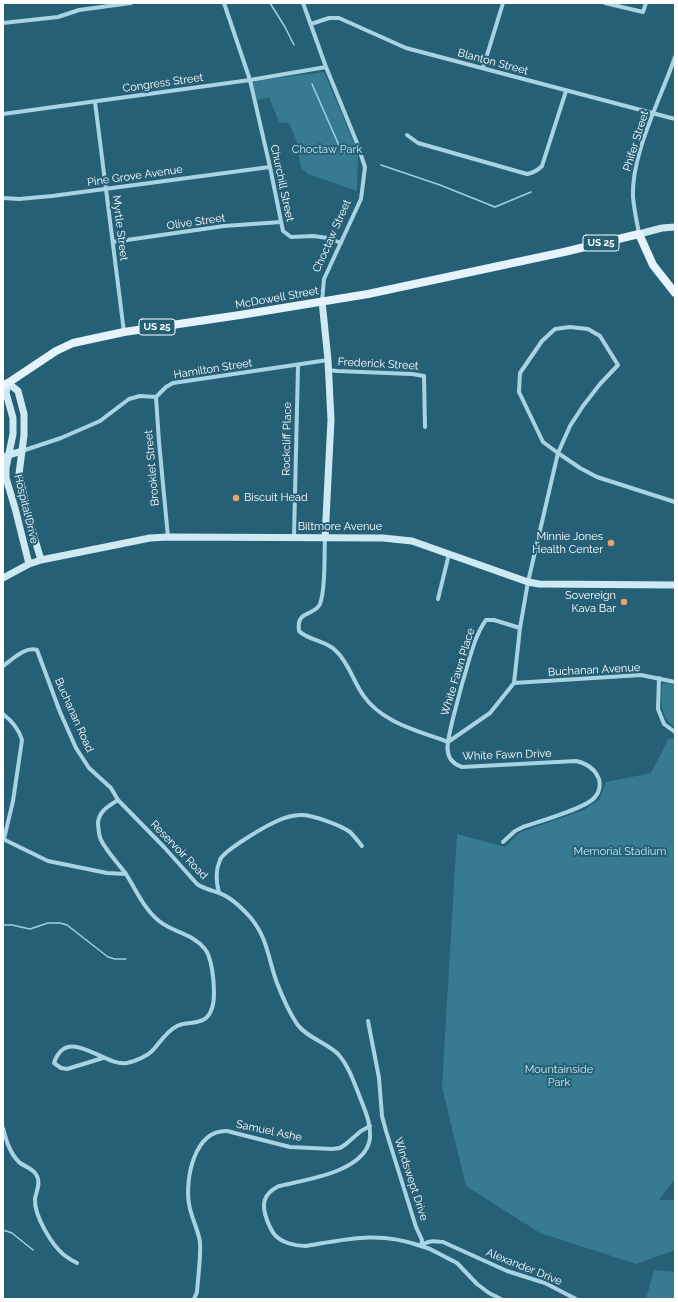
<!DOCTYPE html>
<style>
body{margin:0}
#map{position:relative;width:678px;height:1302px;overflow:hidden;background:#266076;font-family:Raleway,sans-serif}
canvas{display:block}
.frame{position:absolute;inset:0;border:4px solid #fff;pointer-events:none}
</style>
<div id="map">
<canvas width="678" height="1302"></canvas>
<div class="frame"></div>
</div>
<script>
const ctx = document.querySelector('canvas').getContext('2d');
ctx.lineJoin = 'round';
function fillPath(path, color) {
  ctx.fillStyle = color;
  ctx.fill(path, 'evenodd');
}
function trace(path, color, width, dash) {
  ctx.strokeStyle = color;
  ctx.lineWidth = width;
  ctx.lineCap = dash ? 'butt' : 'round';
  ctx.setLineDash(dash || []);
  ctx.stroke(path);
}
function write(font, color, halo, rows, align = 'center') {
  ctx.font = font + ' Raleway,sans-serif';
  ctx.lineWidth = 4;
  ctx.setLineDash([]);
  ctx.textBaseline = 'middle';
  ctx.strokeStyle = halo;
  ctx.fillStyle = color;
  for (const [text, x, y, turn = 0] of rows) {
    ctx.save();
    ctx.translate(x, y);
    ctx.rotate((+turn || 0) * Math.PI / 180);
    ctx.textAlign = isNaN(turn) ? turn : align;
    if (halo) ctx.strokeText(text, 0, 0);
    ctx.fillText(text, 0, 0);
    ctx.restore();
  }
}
fillPath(new Path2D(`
 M324,72L358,152L357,191L308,174L301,168L297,142L289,123L279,122L269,97L257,100L253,84L256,81Z
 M664,683L675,685V727C660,719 661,699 662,684Z
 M669,738L675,739V1179L659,1200H675V1250L636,1264L540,1233L466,1186L442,1087L457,834L505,847L518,834L524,831L584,810L600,799L606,782L651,773Z
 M654,1270L675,1272V1299H646Z`), '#367b92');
trace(new Path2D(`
 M270,3L285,27L294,45
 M312,84L341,150L346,152
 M381,165L440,185L495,207L531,192
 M3,925H12L30,929L48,923H60L67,925L108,957L115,959H126
 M3,1230L12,1233L33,1250`), '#9bd1e3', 1.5);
trace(new Path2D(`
 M224,3L250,80L270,167L283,231L291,237L313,236L328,238L341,243
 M303,3L326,67L357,143L365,167L361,199L324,279L322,301
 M605,3L643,12L646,3
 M3,23L58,17L79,10L131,3
 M311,24L329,18H339L406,48L675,119
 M483,68L503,3
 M95,102L124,332
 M3,114L250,80L326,67
 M407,135L418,143L527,174C533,173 538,170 542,166L566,91
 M3,198L19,199L52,196L270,167
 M639,234C637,222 634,209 633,197C631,154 661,98 675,57
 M113,242L224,226L281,222
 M328,370L337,371L412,374L424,376L425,427
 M156,397L159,442L168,537
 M22,451L61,438L100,421L129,399L140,396L156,397L166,387L173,383L328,360
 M294,537L298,366
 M325,538C324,556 326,588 320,604C314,617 296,609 299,631C309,641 326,640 336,651C349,663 353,681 363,695C382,723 419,731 448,742C451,723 457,704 462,684C468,665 474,636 486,620H494L520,628
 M438,599L449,554
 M3,666C12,660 25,646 37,650L60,712L76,748L89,768L111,788L118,800L164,847L197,884C204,889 211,890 219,893C231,897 241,907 250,917C268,938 268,959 277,983C282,996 289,1012 297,1024C307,1038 326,1042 338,1054C349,1066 355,1085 361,1100C366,1113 371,1124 370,1138C366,1172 305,1180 279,1186C263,1194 261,1204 267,1220C269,1225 271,1230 274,1234C281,1243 296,1246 306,1246C348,1239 379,1231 421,1246C428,1240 434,1241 443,1242L507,1271L545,1283L576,1299
 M659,678L658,709L664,724L675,732
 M514,683L641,675L675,682
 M3,714C12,721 19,729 22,740L13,801L4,839
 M3,839L48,861L107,873L126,874
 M503,842L515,831L523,827C538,822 587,808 595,797C600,792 601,782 598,777C594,768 585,763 576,761L462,767C450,763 446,754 448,742L490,713L514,683L520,628L528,582L558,453L570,426L583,406L600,384L618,365L600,336L588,329L570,327L555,329L542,341L520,373L519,392L543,442L558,453L580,468L597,477L675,502
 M219,893C216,882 215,871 220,860C223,851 264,827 275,822C283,818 292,815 301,815C313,815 340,825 350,832C354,836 358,841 362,846
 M368,1021L379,1078L382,1116L386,1131L416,1227L422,1240L421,1246L430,1249L457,1263L477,1284L489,1293L501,1299
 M103,1058L67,1069L61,1068L54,1063C67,1024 104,1067 127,1063C136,1061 148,1056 154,1049C161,1041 167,1031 177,1026C186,1021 198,1025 206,1018C213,1012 214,1001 214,993C214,981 212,958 205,949C192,933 174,933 159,921C144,909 136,890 126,874C118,863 107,852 101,840C99,836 98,826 98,822C100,810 109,806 118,800
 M3,1128C6,1140 10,1154 20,1163C26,1167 34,1169 37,1176C41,1183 36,1192 35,1199C34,1216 52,1245 64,1255C68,1258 73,1261 77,1263
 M194,1299L197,1292C198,1276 201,1258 200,1242C198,1229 191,1217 189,1204C185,1179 194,1130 227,1131L290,1147L332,1149L340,1148L346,1144L361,1131L370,1126`), '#a7d3e2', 4);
trace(new Path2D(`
 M639,234L662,228L675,227
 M322,301L328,360L331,420L325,538
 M3,457L22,451
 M29,564L15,508L6,478V468L13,434V418L6,393L8,383L18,391L24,414V435L19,474L30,523L41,560
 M3,578L29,564L41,560L150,538L168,537L383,538L412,541L528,582L539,584L675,585`), '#cfe9f3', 7);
trace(new Path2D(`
 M3,385L8,383L56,351L73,343L124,332L240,315L368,294L564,252L639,234L653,265L675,293`), '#e5f4fc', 8);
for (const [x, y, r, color] of [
 [236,498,4,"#eba16c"],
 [611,543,4,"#eba16c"],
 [624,602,4,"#eba16c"]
]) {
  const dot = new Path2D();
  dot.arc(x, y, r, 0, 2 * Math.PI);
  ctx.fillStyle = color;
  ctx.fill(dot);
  trace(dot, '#266076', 1.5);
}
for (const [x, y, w] of [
 [601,243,36],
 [157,327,36]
]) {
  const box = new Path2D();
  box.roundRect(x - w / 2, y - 8, w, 16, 3);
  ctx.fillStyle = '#266076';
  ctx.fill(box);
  trace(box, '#fff', 1);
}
write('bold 10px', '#fff', null, [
 ["US 25",601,243],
 ["US 25",157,327]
]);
write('11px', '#fff', '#266076', [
 ["Blanton Street",493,62,15],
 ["Congress Street",163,83,-8],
 ["Phifer Street",636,141,-73],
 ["Pine Grove Avenue",135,176,-8],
 ["Churchill Street",282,183,78],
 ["Olive Street",196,222,-8],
 ["Myrtle Street",120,228,83],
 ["Choctaw Street",332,236,-66],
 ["McDowell Street",277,298,-10],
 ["Frederick Street",378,364,3],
 ["Hamilton Street",213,369,-9],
 ["Rockcliff Place",287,439,-89],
 ["Brooklet Street",152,468,-95],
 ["Hospital Drive",26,509,76],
 ["Biltmore Avenue",340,527],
 ["Buchanan Avenue",594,670,-3],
 ["White Fawn Place",458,672,-73],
 ["Buchanan Road",74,715,66],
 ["White Fawn Drive",507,755,-2],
 ["Reservoir Road",179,850,46],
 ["Samuel Ashe",269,1131,12],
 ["Windswept Drive",411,1179,72],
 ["Alexander Drive",524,1267,22]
]);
write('11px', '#c9e8f2', '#266076', [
 ["Choctaw Park",327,150],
 ["Memorial Stadium",620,852],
 ["Mountainside",559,1070],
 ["Park",559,1083]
]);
write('11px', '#fff', '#266076', [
 ["Biscuit Head",244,498,"left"],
 ["Minnie Jones",603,537],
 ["Health Center",603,550],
 ["Sovereign",616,596],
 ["Kava Bar",616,609]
], 'right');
</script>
